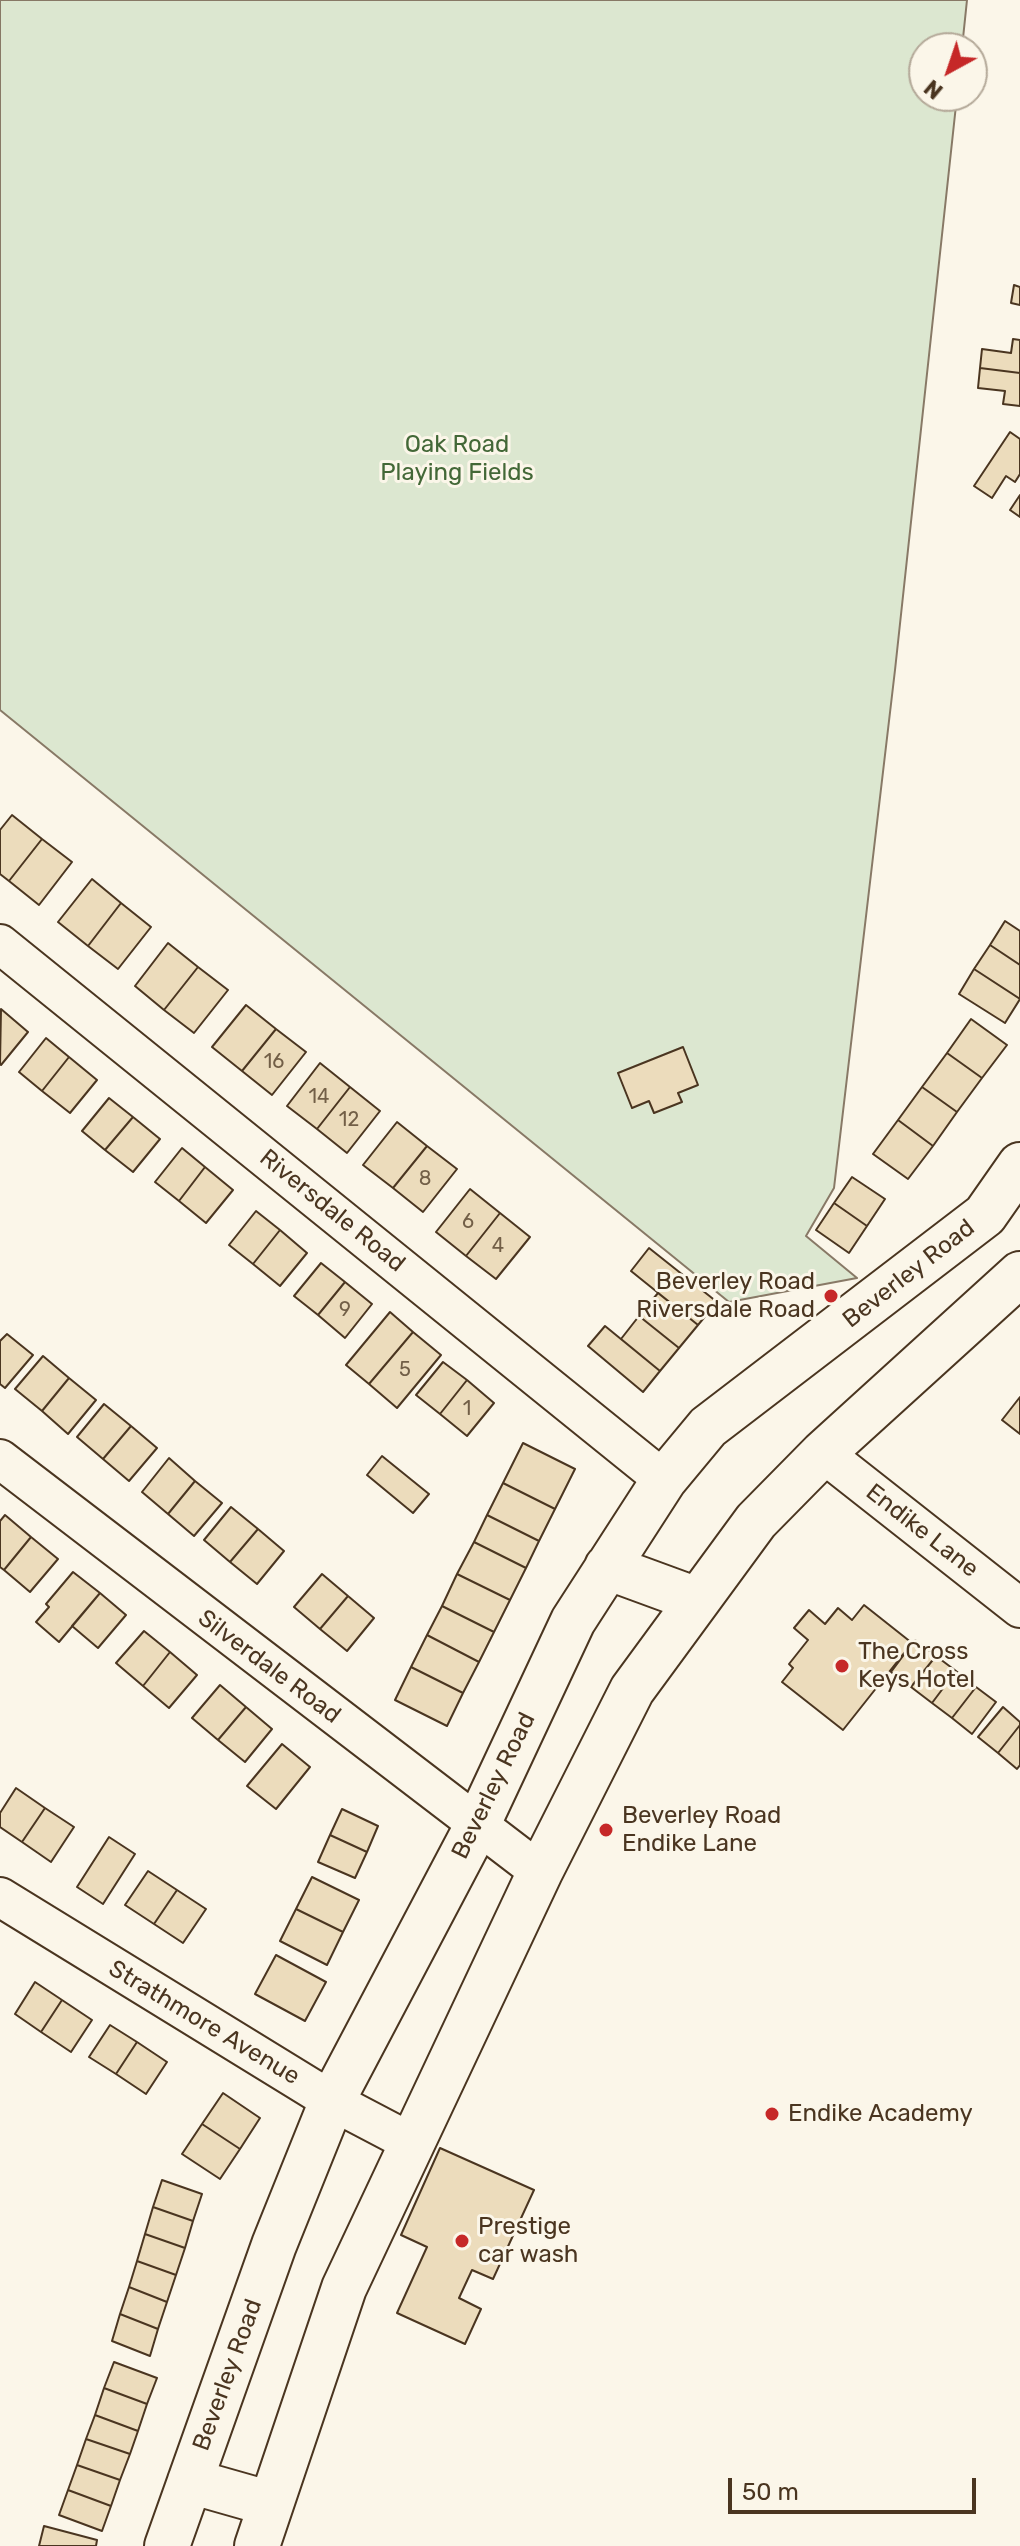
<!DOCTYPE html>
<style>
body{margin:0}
#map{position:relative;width:1020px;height:2546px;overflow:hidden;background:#fbf6e9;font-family:Rubik,sans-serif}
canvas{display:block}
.north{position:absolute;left:908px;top:32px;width:80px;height:80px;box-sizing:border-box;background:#fbf6e9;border:2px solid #b4a999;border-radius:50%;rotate:220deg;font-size:22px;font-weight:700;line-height:32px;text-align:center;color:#4a3520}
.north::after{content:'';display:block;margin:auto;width:28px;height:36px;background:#c62828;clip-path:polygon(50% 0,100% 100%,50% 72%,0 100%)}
.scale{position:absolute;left:728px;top:2478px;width:248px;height:36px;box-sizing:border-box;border:4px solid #4a3520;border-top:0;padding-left:10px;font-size:24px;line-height:28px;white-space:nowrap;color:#4a3520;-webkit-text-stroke:6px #fbf6e9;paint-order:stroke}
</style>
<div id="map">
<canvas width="1020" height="2546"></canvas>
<div class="north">N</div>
<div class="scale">50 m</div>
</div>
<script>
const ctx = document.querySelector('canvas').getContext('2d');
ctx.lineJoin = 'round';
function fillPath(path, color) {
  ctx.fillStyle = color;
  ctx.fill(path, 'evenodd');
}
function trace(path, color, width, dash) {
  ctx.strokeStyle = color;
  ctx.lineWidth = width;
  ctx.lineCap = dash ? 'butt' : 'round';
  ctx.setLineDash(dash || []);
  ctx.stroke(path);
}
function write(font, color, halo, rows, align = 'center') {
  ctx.font = font + ' Rubik,sans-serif';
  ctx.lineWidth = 6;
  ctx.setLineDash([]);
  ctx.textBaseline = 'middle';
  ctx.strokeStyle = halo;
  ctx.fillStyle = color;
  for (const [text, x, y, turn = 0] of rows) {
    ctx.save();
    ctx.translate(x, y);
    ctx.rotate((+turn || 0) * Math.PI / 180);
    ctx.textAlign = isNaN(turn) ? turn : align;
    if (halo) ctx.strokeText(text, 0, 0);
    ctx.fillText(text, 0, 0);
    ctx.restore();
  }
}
const green = new Path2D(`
 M0,0H967L962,48H924V96H957L895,670L834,1188L806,1236L857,1278L729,1302L0,710Z`);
fillPath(green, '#dce7d0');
trace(green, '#887966', 2);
const building = new Path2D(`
 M1014,285L1020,287V305L1011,303Z
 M1013,339L1020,340V373L980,368L982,349L1011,353Z
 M980,368L1020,373V406L1003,404L1005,391L978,388Z
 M1010,432L1020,439V474L1015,482L1006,476L992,498L974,486Z
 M1020,495V517L1010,510Z
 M12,815L42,839L9,881L0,874V830Z
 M42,839L72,862L39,905L9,881Z
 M92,879L121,903L88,946L58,922Z
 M121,903L151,927L118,969L88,946Z
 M1005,921L1020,931V965L990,945Z
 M168,943L198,967L164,1010L135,986Z
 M990,945L1020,965V999L974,969Z
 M198,967L228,990L194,1033L164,1010Z
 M974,969L1020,999L1005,1023L959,994Z
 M246,1005L276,1029L242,1071L212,1047Z
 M1,1009L28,1032L1,1065L0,1064Z
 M971,1019L1007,1045L982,1078L947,1053Z
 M276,1029L306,1052L272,1095L242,1071Z
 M46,1038L69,1057L42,1091L19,1072Z
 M683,1047L698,1085L678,1093L682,1102L654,1113L649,1101L632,1108L618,1073Z
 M947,1053L982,1078L957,1112L922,1087Z
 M69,1057L97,1080L70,1113L42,1091Z
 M320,1063L350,1087L317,1129L287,1106Z
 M350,1087L380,1111L347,1153L317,1129Z
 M922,1087L957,1112L933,1146L898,1120Z
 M109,1098L133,1117L105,1150L82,1131Z
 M133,1117L160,1139L133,1172L105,1150Z
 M898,1120L933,1146L908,1179L873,1154Z
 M397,1122L427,1146L393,1188L363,1165Z
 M427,1146L457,1169L423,1212L393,1188Z
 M182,1148L205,1167L179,1201L155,1182Z
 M205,1167L233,1190L206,1223L179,1201Z
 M852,1177L885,1199L867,1226L834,1203Z
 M470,1189L500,1213L466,1256L436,1232Z
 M834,1203L867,1226L849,1253L816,1230Z
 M256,1211L280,1230L253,1264L229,1245Z
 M500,1213L530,1237L496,1279L466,1256Z
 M280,1230L307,1253L280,1286L253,1264Z
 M649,1248L717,1302L698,1325L631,1271Z
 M321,1263L345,1282L318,1315L294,1296Z
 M345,1282L372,1304L345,1338L318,1315Z
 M658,1293L698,1325L679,1348L639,1316Z
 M390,1312L413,1332L369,1384L346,1365Z
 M639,1316L679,1348L660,1371L621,1339Z
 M605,1326L660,1371L643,1392L588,1346Z
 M413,1332L441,1355L397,1408L369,1384Z
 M7,1334L33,1355L5,1388L0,1384V1341Z
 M43,1356L69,1378L42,1411L15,1389Z
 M443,1362L467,1380L440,1414L416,1395Z
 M69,1378L96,1400L68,1434L42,1411Z
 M467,1380L494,1403L467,1436L440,1414Z
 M1020,1397V1434L1002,1420Z
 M104,1404L131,1426L103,1459L77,1437Z
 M131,1426L157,1448L129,1481L103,1459Z
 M523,1443L575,1469L555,1509L503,1483Z
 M382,1456L429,1494L413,1513L367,1475Z
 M169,1458L195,1481L168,1514L142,1492Z
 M195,1481L222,1503L194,1536L168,1514Z
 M503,1483L555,1509L539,1541L487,1515Z
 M231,1507L258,1529L230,1562L204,1540Z
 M5,1515L31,1537L4,1570L0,1567V1521Z
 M487,1515L539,1541L526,1568L474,1542Z
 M258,1529L284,1551L257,1584L230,1562Z
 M31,1537L58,1559L30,1592L4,1570Z
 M474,1542L526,1568L510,1600L457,1574Z
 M73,1572L100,1593L59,1642L36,1622L49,1607L46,1604Z
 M322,1574L348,1596L320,1629L294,1607Z
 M457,1574L510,1600L494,1632L442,1606Z
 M100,1593L126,1615L98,1648L72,1626Z
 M348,1596L374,1618L347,1651L320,1629Z
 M864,1605L912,1643L843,1730L782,1682L793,1668L789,1664L808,1640L794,1628L809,1610L825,1624L838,1608L852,1620Z
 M442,1606L494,1632L479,1662L427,1635Z
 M144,1631L170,1652L143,1686L116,1663Z
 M427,1635L479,1662L463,1693L411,1667Z
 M915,1640L936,1656L911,1687L891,1672Z
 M170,1652L197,1675L169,1708L143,1686Z
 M936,1656L956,1671L932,1703L911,1687Z
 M411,1667L463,1693L447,1726L395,1700Z
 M956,1671L976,1687L952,1718L932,1703Z
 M220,1685L246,1707L218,1740L192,1718Z
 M976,1687L996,1702L972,1734L952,1718Z
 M246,1707L272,1729L245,1762L218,1740Z
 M1003,1707L1020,1722V1725L998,1753L978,1737Z
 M1020,1725V1765L1017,1769L998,1753Z
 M282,1744L310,1767L276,1809L247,1786Z
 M16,1788L45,1808L22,1842L0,1827V1813Z
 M45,1808L74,1827L51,1862L22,1842Z
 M342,1809L378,1826L367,1852L330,1835Z
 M330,1835L367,1852L355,1878L318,1862Z
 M109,1837L135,1854L103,1904L77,1887Z
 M148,1871L177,1890L154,1924L125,1905Z
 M312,1877L359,1900L343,1932L296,1909Z
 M177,1890L206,1909L183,1943L154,1924Z
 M296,1909L343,1932L327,1965L280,1941Z
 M276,1955L326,1982L305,2021L255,1994Z
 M35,1982L62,2000L41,2032L15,2014Z
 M62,2000L92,2020L71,2052L41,2032Z
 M110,2025L137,2042L116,2074L89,2057Z
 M137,2042L167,2062L146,2094L116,2074Z
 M223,2093L260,2118L240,2149L202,2124Z
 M202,2124L240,2149L220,2179L182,2154Z
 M440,2148L534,2190L493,2279L472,2270L459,2298L481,2309L465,2344L397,2313L427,2247L401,2235Z
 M162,2180L202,2194L193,2221L153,2207Z
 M153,2207L193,2221L185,2248L145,2234Z
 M145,2234L185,2248L176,2275L137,2261Z
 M137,2261L176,2275L167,2302L129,2287Z
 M129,2287L167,2302L158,2329L120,2314Z
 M120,2314L158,2329L150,2356L112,2341Z
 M114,2362L157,2378L147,2404L104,2388Z
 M104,2388L147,2404L138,2431L95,2415Z
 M95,2415L138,2431L130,2454L86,2439Z
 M86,2439L130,2454L120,2480L77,2465Z
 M77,2465L120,2480L111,2506L68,2490Z
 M68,2490L111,2506L102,2531L59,2515Z
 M44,2526L97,2540L96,2546H39Z`);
fillPath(building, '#ecdcbc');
trace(building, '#4a3520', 2);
const minor = new Path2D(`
 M0,944L664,1480
 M823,1453L1020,1608
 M0,1459L540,1872
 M0,1897L332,2101L412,2143`);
const major = new Path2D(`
 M607,1567L697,1600
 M190,2481L271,2504
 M167,2546L274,2245L332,2101L477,1826L573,1621L664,1480L708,1427L985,1215L1020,1165
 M257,2546L344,2288L540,1872L632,1690L756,1521L823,1453L1020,1274`);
trace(minor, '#4a3520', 42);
trace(major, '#4a3520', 48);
trace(minor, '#fbf6e9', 38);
trace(major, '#fbf6e9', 44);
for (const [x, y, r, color] of [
 [831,1296,8,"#c62828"],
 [842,1666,8,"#c62828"],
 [606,1830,8,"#c62828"],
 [772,2114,8,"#c62828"],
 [462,2241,8,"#c62828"]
]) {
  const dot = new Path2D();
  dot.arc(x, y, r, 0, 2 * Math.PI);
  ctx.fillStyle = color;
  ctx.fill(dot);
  trace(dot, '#fbf6e9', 3);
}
write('20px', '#725f47', null, [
 ["16",274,1062],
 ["14",319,1097],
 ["12",349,1120],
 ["8",425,1179],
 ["6",468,1222],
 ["4",498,1246],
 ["9",345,1310],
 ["5",405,1370],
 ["1",467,1409]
]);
write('24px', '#436837', '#fbf6e9', [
 ["Oak Road",457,445],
 ["Playing Fields",457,473]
]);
write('24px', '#4a3520', '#fbf6e9', [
 ["Riversdale Road",332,1211,39],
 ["Beverley Road",909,1274,-38],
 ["Endike Lane",922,1531,38],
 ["Silverdale Road",269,1667,37],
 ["Beverley Road",494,1786,-64],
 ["Strathmore Avenue",204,2023,31],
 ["Beverley Road",228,2375,-70]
]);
write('24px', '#4a3520', '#fbf6e9', [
 ["Beverley Road",815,1282,"right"],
 ["Riversdale Road",815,1310,"right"],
 ["The Cross",858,1652],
 ["Keys Hotel",858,1680],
 ["Beverley Road",622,1816],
 ["Endike Lane",622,1844],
 ["Endike Academy",788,2114],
 ["Prestige",478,2227],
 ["car wash",478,2255]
], 'left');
</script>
